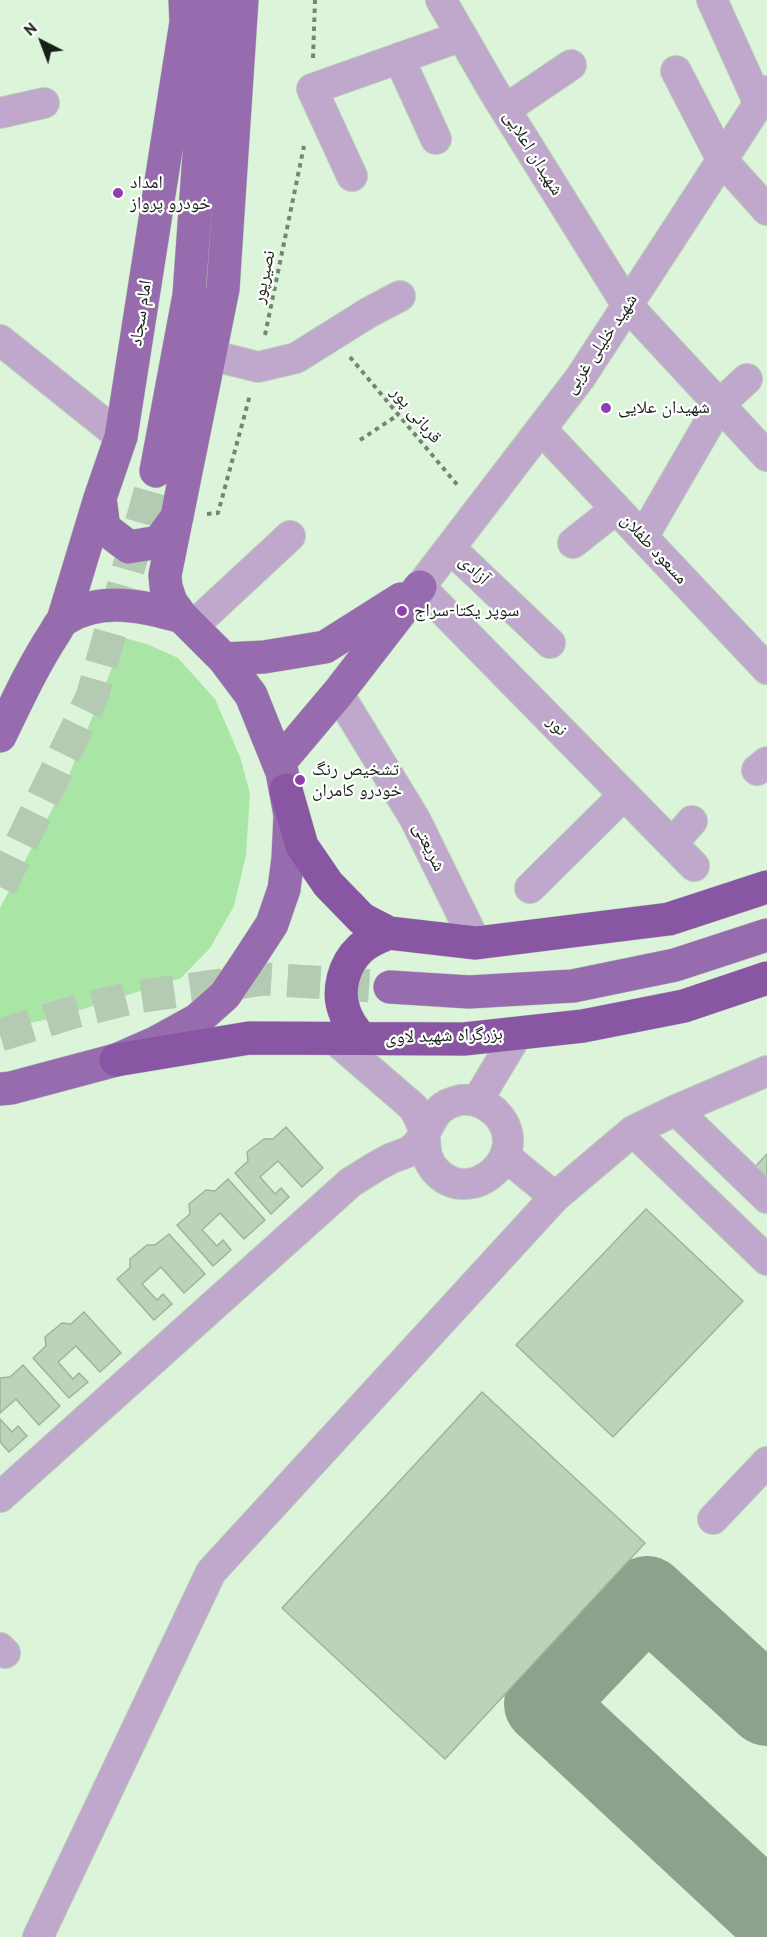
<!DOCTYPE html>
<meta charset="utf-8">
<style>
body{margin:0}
#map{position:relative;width:767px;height:1937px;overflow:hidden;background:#dcf5da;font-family:"PT Sans",sans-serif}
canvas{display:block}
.north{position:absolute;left:12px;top:12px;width:60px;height:60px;-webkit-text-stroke:4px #fff;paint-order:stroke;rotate:318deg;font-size:16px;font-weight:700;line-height:24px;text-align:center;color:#172016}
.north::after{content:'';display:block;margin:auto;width:21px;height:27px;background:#172016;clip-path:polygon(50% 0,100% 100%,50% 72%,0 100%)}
</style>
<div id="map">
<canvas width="767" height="1937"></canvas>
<div class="north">N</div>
</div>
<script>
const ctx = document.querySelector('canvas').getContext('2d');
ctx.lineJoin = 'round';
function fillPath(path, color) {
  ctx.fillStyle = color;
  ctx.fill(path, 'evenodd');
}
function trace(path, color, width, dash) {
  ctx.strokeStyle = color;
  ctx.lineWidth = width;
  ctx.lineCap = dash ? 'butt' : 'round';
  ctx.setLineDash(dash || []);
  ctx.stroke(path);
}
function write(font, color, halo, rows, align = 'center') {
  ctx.font = font + ' "PT Sans","Noto Naskh Arabic",sans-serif';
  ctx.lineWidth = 4.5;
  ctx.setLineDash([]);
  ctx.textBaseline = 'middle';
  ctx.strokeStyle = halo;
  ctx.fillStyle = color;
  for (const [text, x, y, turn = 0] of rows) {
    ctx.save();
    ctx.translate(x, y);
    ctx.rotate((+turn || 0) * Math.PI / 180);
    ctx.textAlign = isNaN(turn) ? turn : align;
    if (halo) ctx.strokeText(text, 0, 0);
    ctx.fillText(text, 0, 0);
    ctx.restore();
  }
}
fillPath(new Path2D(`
 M124,638L147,644L178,658L215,699L240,757L250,793L246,855L234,906L210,948L181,978L55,1018L24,1024L0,1034V908L65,785Z`), '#a9e5a5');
trace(new Path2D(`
 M767,1706L647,1596L544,1704L767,1912`), '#8ea18d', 80);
const building = new Path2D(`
 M286,1127L323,1168L302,1187L278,1161L260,1177L275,1194L281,1188L289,1197L271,1214L235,1173L248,1161L247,1152L264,1139H273Z
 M767,1154V1184L752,1170Z
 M228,1179L265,1220L244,1239L220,1213L202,1230L217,1246L223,1240L231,1250L213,1266L177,1225L190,1214L189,1204L206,1190L215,1191Z
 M646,1209L743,1301L613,1437L516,1345Z
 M169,1234L205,1274L184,1293L161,1267L142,1284L157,1300L163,1294L172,1304L154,1320L117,1279L130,1268V1259L147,1245H155Z
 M84,1312L121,1353L100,1372L76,1346L58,1362L73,1379L79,1373L88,1382L69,1398L33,1358L46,1346L45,1337L62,1323L71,1324Z
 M23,1365L60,1406L39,1425L16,1399L0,1413V1378L10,1377Z
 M482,1392L645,1543L445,1759L282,1608Z
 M0,1419L12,1432L18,1426L27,1436L9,1452L0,1442Z`);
fillPath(building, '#bbd4b9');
trace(building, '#9cb49a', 1.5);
trace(new Path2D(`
 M0,887L92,697L156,471
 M0,1035L74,1012L135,997L265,979L390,987`), '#b5cab3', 33, [33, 16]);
const minor = new Path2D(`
 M441,0L493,90L627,305L767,456
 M712,0L759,104
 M399,58L436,139
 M676,71L722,160L767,210
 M506,109L571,65
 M0,113L44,103
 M352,176L312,89L462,36
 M0,340L121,437
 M210,355L258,367L296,358L368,313L400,296
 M541,429L767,669
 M643,537L720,404L747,379
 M573,543L616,509
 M450,548L550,643
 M192,627L290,536
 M338,693L415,819L476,943
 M757,770L767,762
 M672,844L692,821
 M694,866L420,587L580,378L767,91
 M530,888L624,795
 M477,1101L518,1033
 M676,1110L767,1198
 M633,1131L767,1260
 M505,1156L555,1197
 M0,1497L351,1182C363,1175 374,1167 386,1161C394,1156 404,1155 411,1150C433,1134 426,1106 461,1100C473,1099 486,1104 495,1112C536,1153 470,1211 435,1170C423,1155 427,1149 424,1132C422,1122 418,1115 413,1107L333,1038
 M713,1519L767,1462
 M0,1648L5,1653
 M38,1937L211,1572L555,1197L633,1131L676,1110L767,1071`);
const major = new Path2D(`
 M156,471L189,295L210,0
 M100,498L104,528L129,547L159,542L177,517
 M63,620L100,498L121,437L186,22L185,0
 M224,659L264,657L325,647L401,599
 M0,736C17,701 33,666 54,634C57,629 60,622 65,619C101,596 144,606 182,617
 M279,763L338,693L420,587
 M390,987L469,992L573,986L675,965L767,935
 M0,1089L11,1088L116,1060L157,1042L197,1020L225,995L246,964L272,924L284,889L288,858L290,815L282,772L251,695L224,659L182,617L171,602L166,587L165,575L223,289L242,0`);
const highway = new Path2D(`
 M286,790L302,846L328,884L362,919L389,933L476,943L669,919L767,887
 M361,1038C354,1030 347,1021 344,1010C337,990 344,964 360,949C368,941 379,937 389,933
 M116,1060L249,1038L464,1039L583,1026L684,1006L767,978`);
trace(minor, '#b9cfb7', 32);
trace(major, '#b9cfb7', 34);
trace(highway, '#b9cfb7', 34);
trace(new Path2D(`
 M313,58L315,0
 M265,335L304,146
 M350,357L459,487
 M360,440L398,415
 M207,514L218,513L250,395`), '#748573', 4, [4.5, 4.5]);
trace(minor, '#bfa8cc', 30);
trace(major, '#976cae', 33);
trace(highway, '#8856a2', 33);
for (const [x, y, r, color] of [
 [118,193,6,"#8e40b1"],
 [606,408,6,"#8e40b1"],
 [402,611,6,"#8e40b1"],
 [300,780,6,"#8e40b1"]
]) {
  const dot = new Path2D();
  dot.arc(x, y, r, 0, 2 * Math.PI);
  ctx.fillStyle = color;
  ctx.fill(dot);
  trace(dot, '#fff', 2);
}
write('18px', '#172016', '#fff', [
 ["شهیدان اعلایی",533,153,58],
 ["نصیرپور",264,277,-78],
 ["امام سجاد",141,313,-81],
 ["شهید خلیلی غربی",601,344,-56],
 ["قربانی پور",416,415,50],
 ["مسعود طفلان",654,549,47],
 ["آزادی",474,570,44],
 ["نور",557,726,46],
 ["شریعتی",429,847,64],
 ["بزرگراه شهید لاوی",444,1036,-2]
]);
write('18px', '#172016', '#fff', [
 ["امداد",130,183],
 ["خودرو پرواز",130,204],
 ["شهیدان علایی",618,408],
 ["سوپر یکتا-سراج",414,611],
 ["تشخیص رنگ",312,770],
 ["خودرو کامران",312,791]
], 'left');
</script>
